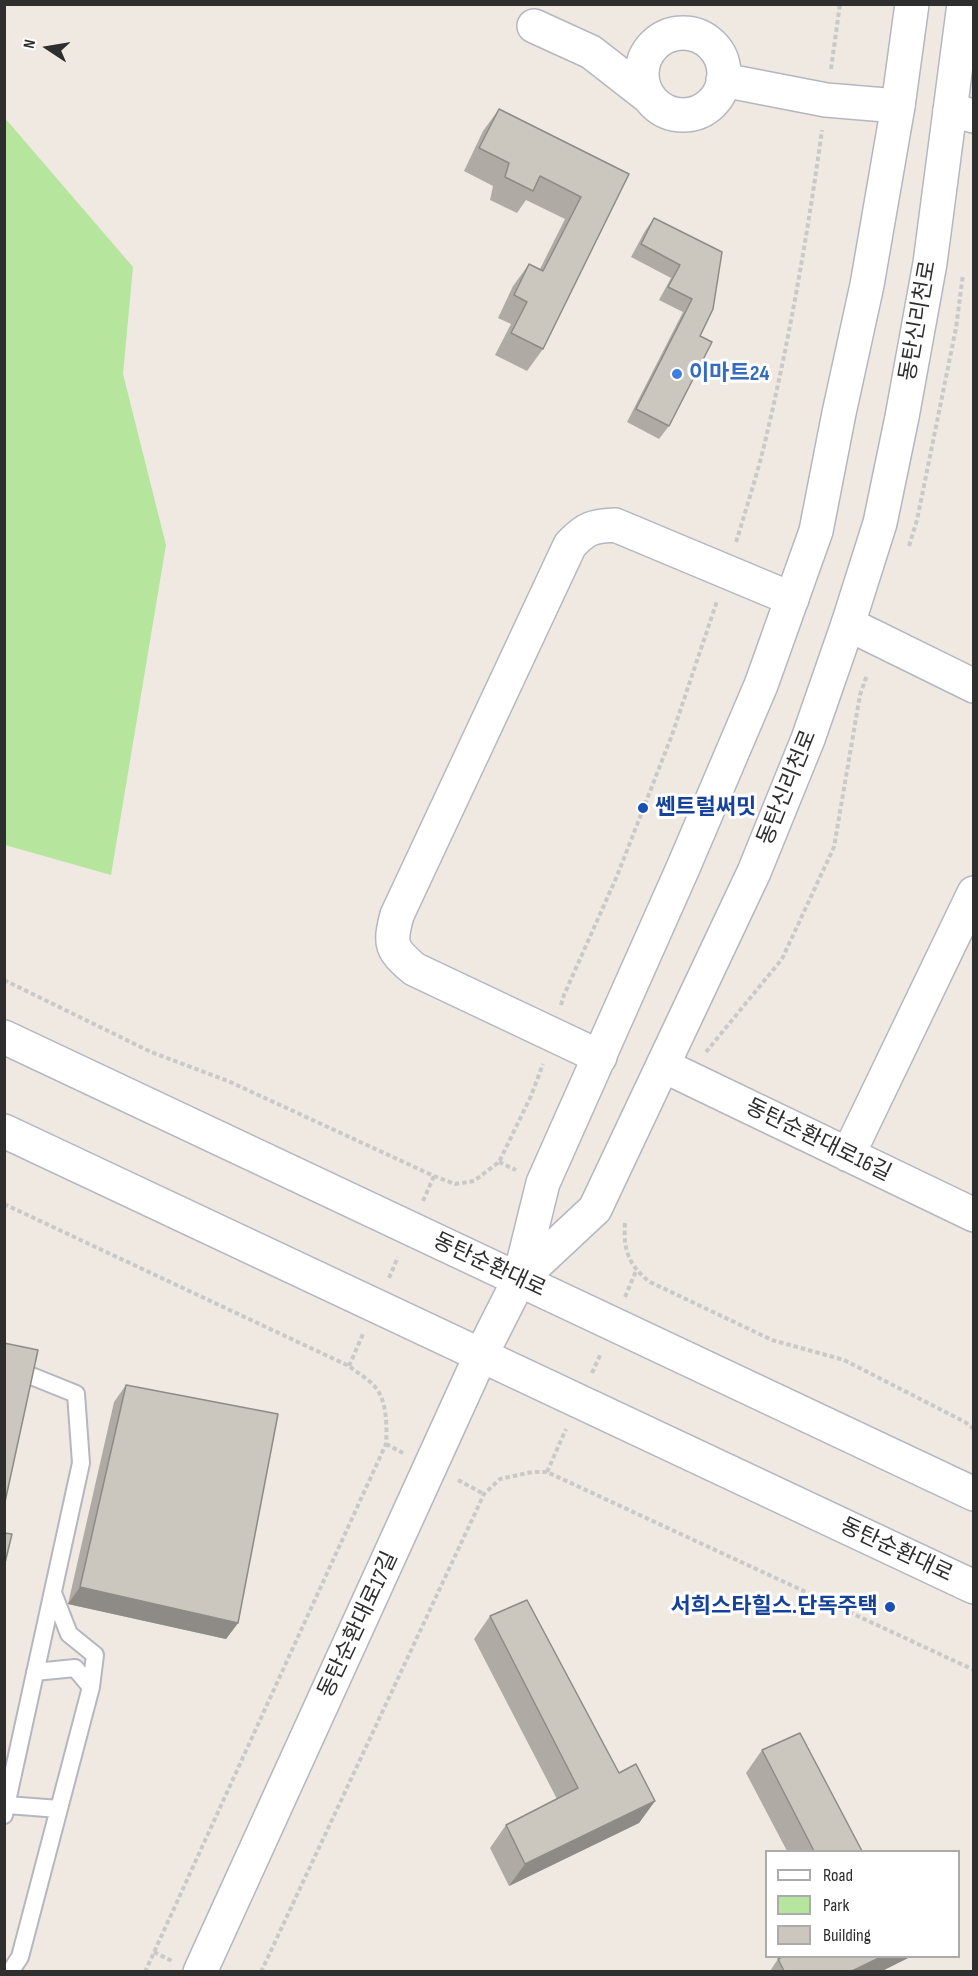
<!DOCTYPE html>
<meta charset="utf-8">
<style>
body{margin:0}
#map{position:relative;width:978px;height:1976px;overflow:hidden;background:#efe9e1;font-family:"Sofia Sans Condensed",sans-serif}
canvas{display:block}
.frame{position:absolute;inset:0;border:6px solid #2e2e2e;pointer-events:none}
.legend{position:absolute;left:765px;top:1850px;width:195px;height:108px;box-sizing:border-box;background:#fff;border:2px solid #ababab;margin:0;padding:8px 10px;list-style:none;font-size:18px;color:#2e2e2e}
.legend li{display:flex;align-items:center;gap:12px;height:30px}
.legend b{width:30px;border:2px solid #ababab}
.north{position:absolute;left:18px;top:18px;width:60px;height:60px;-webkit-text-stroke:4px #fff;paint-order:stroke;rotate:282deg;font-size:16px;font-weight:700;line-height:24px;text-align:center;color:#2e2e2e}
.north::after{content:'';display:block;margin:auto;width:21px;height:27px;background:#2e2e2e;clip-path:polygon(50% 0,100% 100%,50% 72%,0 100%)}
</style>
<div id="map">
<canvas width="978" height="1976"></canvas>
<div class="frame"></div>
<ul class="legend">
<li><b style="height:8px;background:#fff"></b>Road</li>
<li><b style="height:16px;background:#b6e59e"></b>Park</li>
<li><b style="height:16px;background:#cbc7bf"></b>Building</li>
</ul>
<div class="north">N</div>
</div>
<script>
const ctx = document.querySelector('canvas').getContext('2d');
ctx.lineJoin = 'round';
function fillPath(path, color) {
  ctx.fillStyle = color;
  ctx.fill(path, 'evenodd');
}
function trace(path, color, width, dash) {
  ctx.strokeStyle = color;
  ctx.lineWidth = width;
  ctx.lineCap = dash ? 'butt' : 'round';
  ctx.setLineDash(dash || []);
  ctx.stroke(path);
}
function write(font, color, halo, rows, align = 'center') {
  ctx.font = font + ' "Sofia Sans Condensed","Noto Sans KR",sans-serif';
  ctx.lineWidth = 6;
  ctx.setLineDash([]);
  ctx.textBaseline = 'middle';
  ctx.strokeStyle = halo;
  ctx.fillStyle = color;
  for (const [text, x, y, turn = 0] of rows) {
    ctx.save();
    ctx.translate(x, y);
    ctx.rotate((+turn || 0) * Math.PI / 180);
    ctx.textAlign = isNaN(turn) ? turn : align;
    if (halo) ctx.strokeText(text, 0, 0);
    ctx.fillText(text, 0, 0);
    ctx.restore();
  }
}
fillPath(new Path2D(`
 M4,117L133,267L123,374L166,545L111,875L5,845Z`), '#b6e59e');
const service = new Path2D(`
 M4,1365L76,1394L81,1463L4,1815
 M53,1593L69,1634L95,1655L91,1687
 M7,1805L59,1809
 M10,1972L20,1957L91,1687L75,1668L35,1672`);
const minor = new Path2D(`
 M534,26L591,52L650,98
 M642 74a41 41 0 1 1 82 0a41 41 0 1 1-82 0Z
 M723,80L826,100L898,106
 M950,110L974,116
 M848,624L974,686
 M600,1057L414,969C391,949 389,945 397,915L570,545C586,528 593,526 615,525L792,599
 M664,1066L974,1215
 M848,1155L974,893`);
const tertiary = new Path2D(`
 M200,1972L481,1355L519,1280`);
const secondary = new Path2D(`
 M4,1037L974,1494
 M4,1131L974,1587
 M519,1280L595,1209L754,872L808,739L848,624L880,523L902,417L930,263L964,4
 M519,1280L543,1183L683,868L761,685L816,531L839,413L867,285L898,106L912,4`);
trace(service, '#b4b7c1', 20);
trace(minor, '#b4b7c1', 36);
trace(tertiary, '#b4b7c1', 36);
trace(secondary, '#b4b7c1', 36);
trace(new Path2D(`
 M831,69L840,4
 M736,542C745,513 754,484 762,454C788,348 807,239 822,130
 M909,546L917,520L956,328L963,274
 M4,980L151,1052L228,1081L434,1176L455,1184L474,1181L499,1162L531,1096L543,1064
 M561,1005L564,995L617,876L672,735L717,601
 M706,1052L782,959L834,847L860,695L867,675
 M499,1162L516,1170
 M423,1201L434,1176
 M4,1204L349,1366C357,1373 369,1379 376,1388C387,1402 387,1426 386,1444L145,1972
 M625,1223C623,1250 629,1266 650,1282L772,1340L844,1360L965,1422L974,1429
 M389,1278L398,1257
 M625,1297L636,1271
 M349,1366L363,1334
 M592,1373L601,1353
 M386,1444L403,1453
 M547,1472L566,1429
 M458,1480L484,1494
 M154,1952L172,1961
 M261,1972L484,1494L500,1479L532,1472H547L974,1670`), '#c9c9c9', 4, [4.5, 3]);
trace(service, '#fff', 16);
trace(minor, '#fff', 33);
trace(tertiary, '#fff', 33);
trace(secondary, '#fff', 33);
fillPath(new Path2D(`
 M499,109L629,174L543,349L527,371L495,355L511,324L498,318L513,286L529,264L540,269L565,219L526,200L517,213L490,200L493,186L464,171L483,131Z
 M654,218L722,252L700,336L669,426L659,439L627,422L683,312L659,300L671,278L631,257L645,231Z
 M126,1385L238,1623L226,1639L68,1604L114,1402Z
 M490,1616L619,1773L655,1801L639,1823L509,1886L490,1848L506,1825L557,1799L474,1639Z
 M762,1750L862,1851H787L746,1773Z
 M784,1956H912L882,1971H770L778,1959Z`), '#afaba4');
fillPath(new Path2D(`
 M80,1587L238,1623L226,1639L68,1604Z
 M655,1801L639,1823L509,1886L525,1864Z
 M883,1956H912L882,1971H852Z`), '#8e8b86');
const building = new Path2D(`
 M499,109L629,174L543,349L511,333L527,302L514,295L529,264L543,271L581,197L540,176L533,191L505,177L509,163L479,148Z
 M654,218L722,252L713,309L700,336L712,342L669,426L636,409L692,299L668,287L680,265L641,244Z
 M4,1343L38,1350L5,1502H4Z
 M126,1385L278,1414L238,1623L80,1587Z
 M4,1533L12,1534L4,1567Z
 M527,1600L619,1773L636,1764L655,1801L525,1864L506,1825L578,1788L490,1616Z
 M800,1733L862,1851H814L762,1750Z
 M784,1956H883L852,1971H784L778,1959Z`);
fillPath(building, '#cbc7bf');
trace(building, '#8e8b86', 1.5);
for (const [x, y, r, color] of [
 [677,374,6,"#3f7fe0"],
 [643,808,6,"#1a4fb4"],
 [890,1607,6,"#1a4fb4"]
]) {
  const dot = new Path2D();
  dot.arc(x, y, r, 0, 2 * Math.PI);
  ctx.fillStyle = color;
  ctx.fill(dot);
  trace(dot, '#fff', 2);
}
write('22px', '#2e2e2e', '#fff', [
 ["동탄신리천로",919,321,-80],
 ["동탄신리천로",788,788,-68],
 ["동탄순환대로16길",818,1141,26],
 ["동탄순환대로",489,1266,25],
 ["동탄순환대로",896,1551,25],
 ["동탄순환대로17길",359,1625,-65]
]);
write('bold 22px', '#366cbe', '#fff', [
 ["이마트24",689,374]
], 'left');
write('bold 22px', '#164399', '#fff', [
 ["쎈트럴써밋",655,808],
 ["서희스타힐스.단독주택",878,1607,"right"]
], 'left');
</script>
